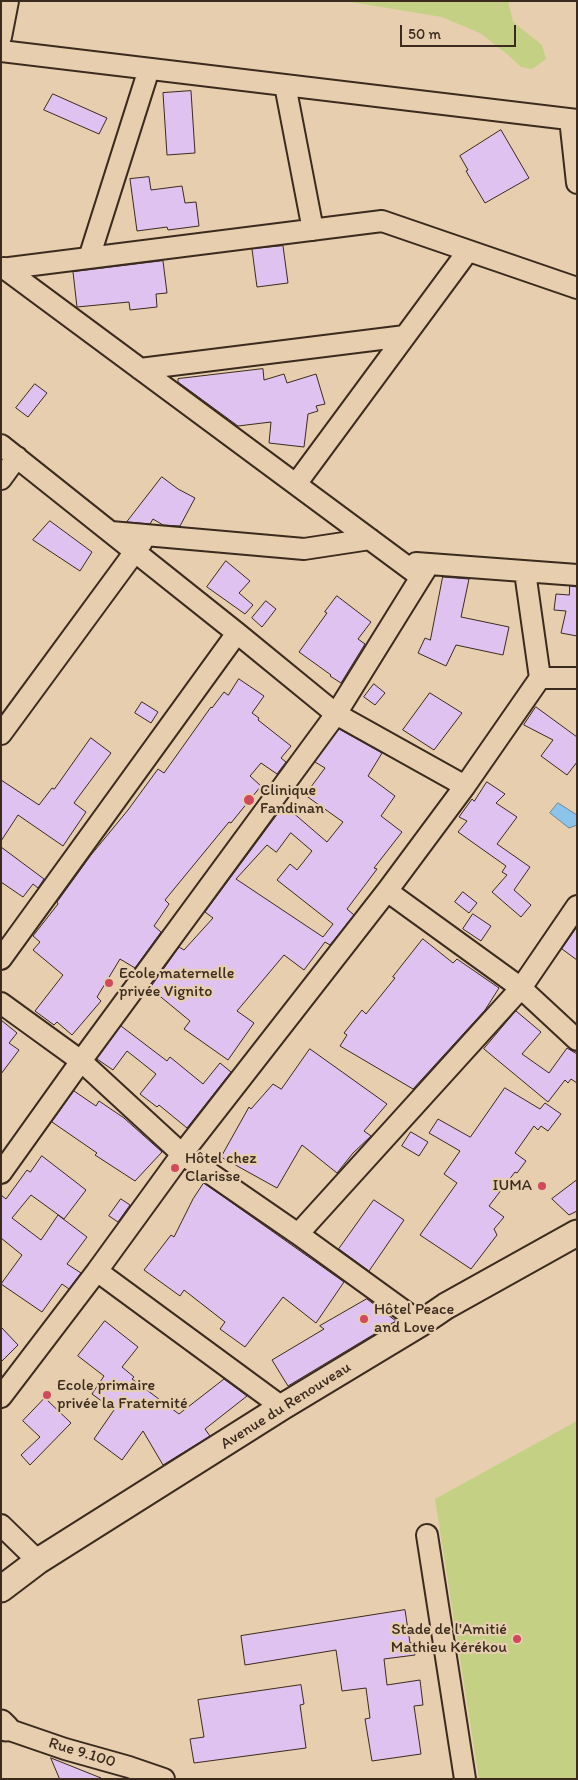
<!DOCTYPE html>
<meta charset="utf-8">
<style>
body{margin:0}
#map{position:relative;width:578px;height:1780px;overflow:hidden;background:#e6ceae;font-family:Itim,sans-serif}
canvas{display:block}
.frame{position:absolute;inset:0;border:2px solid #3b2a1e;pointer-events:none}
.scale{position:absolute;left:400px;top:25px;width:116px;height:22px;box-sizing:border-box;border:2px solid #3b2a1e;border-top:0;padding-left:6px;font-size:15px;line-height:18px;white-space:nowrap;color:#3b2a1e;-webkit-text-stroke:4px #e6ceae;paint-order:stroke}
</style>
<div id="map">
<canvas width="578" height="1780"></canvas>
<div class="frame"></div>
<div class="scale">50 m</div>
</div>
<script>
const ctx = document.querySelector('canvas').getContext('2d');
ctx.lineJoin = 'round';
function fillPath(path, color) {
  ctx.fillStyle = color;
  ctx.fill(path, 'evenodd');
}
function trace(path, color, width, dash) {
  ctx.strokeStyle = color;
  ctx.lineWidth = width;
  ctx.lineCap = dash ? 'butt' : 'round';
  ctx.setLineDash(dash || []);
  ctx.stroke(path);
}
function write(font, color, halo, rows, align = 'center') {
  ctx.font = font + ' Itim,sans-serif';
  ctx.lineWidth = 4.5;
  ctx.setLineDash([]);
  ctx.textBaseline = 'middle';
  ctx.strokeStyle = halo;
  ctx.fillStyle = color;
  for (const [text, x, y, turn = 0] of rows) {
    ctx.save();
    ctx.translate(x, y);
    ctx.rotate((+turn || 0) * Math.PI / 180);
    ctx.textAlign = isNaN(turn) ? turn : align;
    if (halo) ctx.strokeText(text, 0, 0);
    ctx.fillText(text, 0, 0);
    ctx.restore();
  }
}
fillPath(new Path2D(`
 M345,1H508L513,22L542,45L546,59L532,69L521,67L507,54L480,33L442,17Z
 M577,1421V1779H479L435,1499Z`), '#c4d084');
const water = new Path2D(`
 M558,803L577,815V825L569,828L550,813Z`);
fillPath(water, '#8cc4eb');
trace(water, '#6c8699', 1);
const building = new Path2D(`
 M191,91L195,153L167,155L163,93Z
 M53,94L107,118L99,134L44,110Z
 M501,130L529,178L485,203L466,171L468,170L460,156Z
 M149,177L151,190L182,186L185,203L196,202L199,226L168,230L167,227L137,231L130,179Z
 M283,246L288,283L257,287L252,249Z
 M163,261L167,293L156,294L157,307L130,310L129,302L77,307L73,272Z
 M263,369L264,380L284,374L287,383L316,374L325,404L316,406L318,411L308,414L304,447L269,443L271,422L238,426L178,382V379Z
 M35,384L47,393L28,417L16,408Z
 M162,477L178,489L195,498L180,526L163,525L153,519L150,524L127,522Z
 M50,521L92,552L80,571L33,540Z
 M226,561L250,581L239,593L253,605L245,614L207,587Z
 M443,577L469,579L461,617L509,627L503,655L456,645L446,666L418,653L425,638L430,640Z
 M570,586L577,587V636L561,633L566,611L554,610L556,594L569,595Z
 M337,596L371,622L358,639L365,644L341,683L330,676L331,675L299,652L327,613L325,612Z
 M266,601L276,609L262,627L252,618Z
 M239,679L264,696L252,713L259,718L258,720L291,746L281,758L286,762L277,774L261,763L250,776L261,786L231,823L229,822L165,900L169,904L154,926L161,932L135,968L120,959L97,997L101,1001L72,1035L57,1022L54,1025L35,1011L63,975L33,950L40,942L33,936L58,904L57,902L91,855L128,810L158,769L164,773L211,707L212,708L224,692L228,695Z
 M374,684L385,693L375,705L364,697Z
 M430,693L462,713L434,750L403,730Z
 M142,702L158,712L151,723L135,713Z
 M536,707L577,737V762L567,775L541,756L553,740L524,725Z
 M339,729L382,753L368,776L395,796L381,816L402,832L374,868L377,869L347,909L354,915L330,945L325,942L304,970L284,955L237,1011L254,1023L228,1060L184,1029L190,1021L150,988L179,947L184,950L213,918L205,912L284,805L327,842L343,822L305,795L325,768L315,762ZM291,833L312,851L297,870L290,864L277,880L333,924L323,937L236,879L267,845L276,852Z
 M91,738L111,753L74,803L86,812L63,846L18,815L1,841V780L39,805L52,788L54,789Z
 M487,782L505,794L496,803L517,817L497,844L530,867L514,890L531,905L521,917L492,892L507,875L502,872L506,866L458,832L467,821L459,817L472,799L474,801Z
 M1,847L44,879L38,888L33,884L23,897L1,882Z
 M463,892L477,903L469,913L455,902Z
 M473,914L491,926L481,941L463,929Z
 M576,929L577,930V960L562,949Z
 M423,939L453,963L457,959L499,988L485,1010L413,1089L340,1046L347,1035L344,1033L362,1010L366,1014L395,978L393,977Z
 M516,1011L541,1032L522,1054L549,1073L567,1048L577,1054V1083L571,1079L568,1083L565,1080L548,1102L484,1049Z
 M1,1020L17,1033L9,1043L19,1050L1,1074Z
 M121,1026L167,1061L170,1057L203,1084L220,1063L231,1072L187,1128L159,1105L157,1107L140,1094L156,1074L127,1051L113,1070L97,1059Z
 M310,1049L387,1104L364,1131L371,1136L353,1153L337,1173L302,1145L277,1188L221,1157L249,1107L251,1109L273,1084L281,1089Z
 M505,1088L540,1109L545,1103L561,1114L548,1131L541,1126L538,1130L534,1126L515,1153L526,1161L517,1173L515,1172L489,1206L504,1217L494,1229L497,1235L471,1269L420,1235L457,1183L444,1174L460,1151L429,1133L438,1119L470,1137Z
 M74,1091L96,1106L99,1101L124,1118L162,1152L135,1181L95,1155L97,1153L52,1122Z
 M411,1132L428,1142L419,1156L402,1146Z
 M42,1156L86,1190L64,1219L31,1195L12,1218L41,1240L58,1215L87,1237L67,1264L81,1273L69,1289L62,1284L42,1312L1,1284L22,1255L1,1238V1195L6,1199L27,1170L30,1172Z
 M577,1180V1211L569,1215L552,1199Z
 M204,1183L344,1282L316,1323L283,1297L245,1347L220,1329L225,1322L184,1290L180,1296L144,1270L171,1235L174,1237L193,1199Z
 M121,1199L130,1205L118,1222L109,1216Z
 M374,1200L404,1220L369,1271L339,1249Z
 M367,1299L396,1321L288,1386L272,1360L324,1329L320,1326Z
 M105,1321L138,1347L122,1367L134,1377L132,1379L179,1414L224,1379L247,1396L205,1429L210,1436L163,1465L143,1431L122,1460L94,1439L114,1410L92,1394L104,1376L78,1356Z
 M1,1327L18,1345L1,1362Z
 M45,1398L71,1423L30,1465L21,1455L40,1437L23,1421Z
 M405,1610L410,1643H413L415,1655L384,1659L387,1685L420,1680L423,1705L414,1706L421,1754L372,1761L365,1719L370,1718L366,1688L342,1691L336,1650L245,1665L241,1636Z
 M301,1685L304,1704L300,1705L306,1748L194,1763L190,1739L204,1737L198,1700Z
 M51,1758L101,1778V1779H60Z`);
fillPath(building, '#e0c2f0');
trace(building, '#3b2a1e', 1);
const minor = new Path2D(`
 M1,37L8,1
 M1,51L577,120
 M285,85L313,230
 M570,119L577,183
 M89,258L149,69
 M4,268L421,577
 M1,269L382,221L577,288
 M140,369L405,336
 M1,445L237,633L336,714L465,786
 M1,479L17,457
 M296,484L468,251
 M111,532L304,549L370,539
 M416,563L577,575
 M540,678H577
 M1,734L142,542
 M387,891L521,988L577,1040
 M1,959L237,633
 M1,1003L81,1061L182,1154L298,1234L421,1323
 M1,1173L81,1061L336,714L429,564
 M298,1234L521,988L577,906
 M97,1271L282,1407
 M1,1397L97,1271L182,1154L387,891L465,786L540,678L525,572
 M1,1525L38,1561
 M427,1535L465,1779
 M1,1727L65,1749L129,1767L164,1779`);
const major = new Path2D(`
 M1,1589L38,1561L282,1407L421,1323L446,1306L577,1233
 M1,1723L6,1728`);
trace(minor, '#3b2a1e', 24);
trace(major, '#3b2a1e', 29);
trace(minor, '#e6ceae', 20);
trace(major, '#e6ceae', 25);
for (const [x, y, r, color] of [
 [249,800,6,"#d1495b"],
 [109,983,5,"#d1495b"],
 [175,1168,5,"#d1495b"],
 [542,1186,5,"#d1495b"],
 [364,1319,5,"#d1495b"],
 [47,1395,5,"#d1495b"],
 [517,1639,5,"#d1495b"]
]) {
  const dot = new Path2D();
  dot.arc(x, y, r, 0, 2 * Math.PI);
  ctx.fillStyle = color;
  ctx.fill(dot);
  trace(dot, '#e6ceae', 2);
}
write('16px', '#3b2a1e', '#e6ceae', [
 ["Clinique",260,791],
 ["Fandinan",260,809],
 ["Ecole maternelle",119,974],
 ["privée Vignito",119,992],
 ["Hôtel chez",185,1159],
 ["Clarisse",185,1177],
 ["IUMA",532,1186,"right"],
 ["Hôtel Peace",374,1310],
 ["and Love",374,1328],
 ["Ecole primaire",57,1386],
 ["privée la Fraternité",57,1404],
 ["Stade de l'Amitié",507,1630,"right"],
 ["Mathieu Kérékou",507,1648,"right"]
], 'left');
write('16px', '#3b2a1e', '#e6ceae', [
 ["Avenue du Renouveau",286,1406,-32],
 ["Rue 9.100",82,1753,17]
]);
</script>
